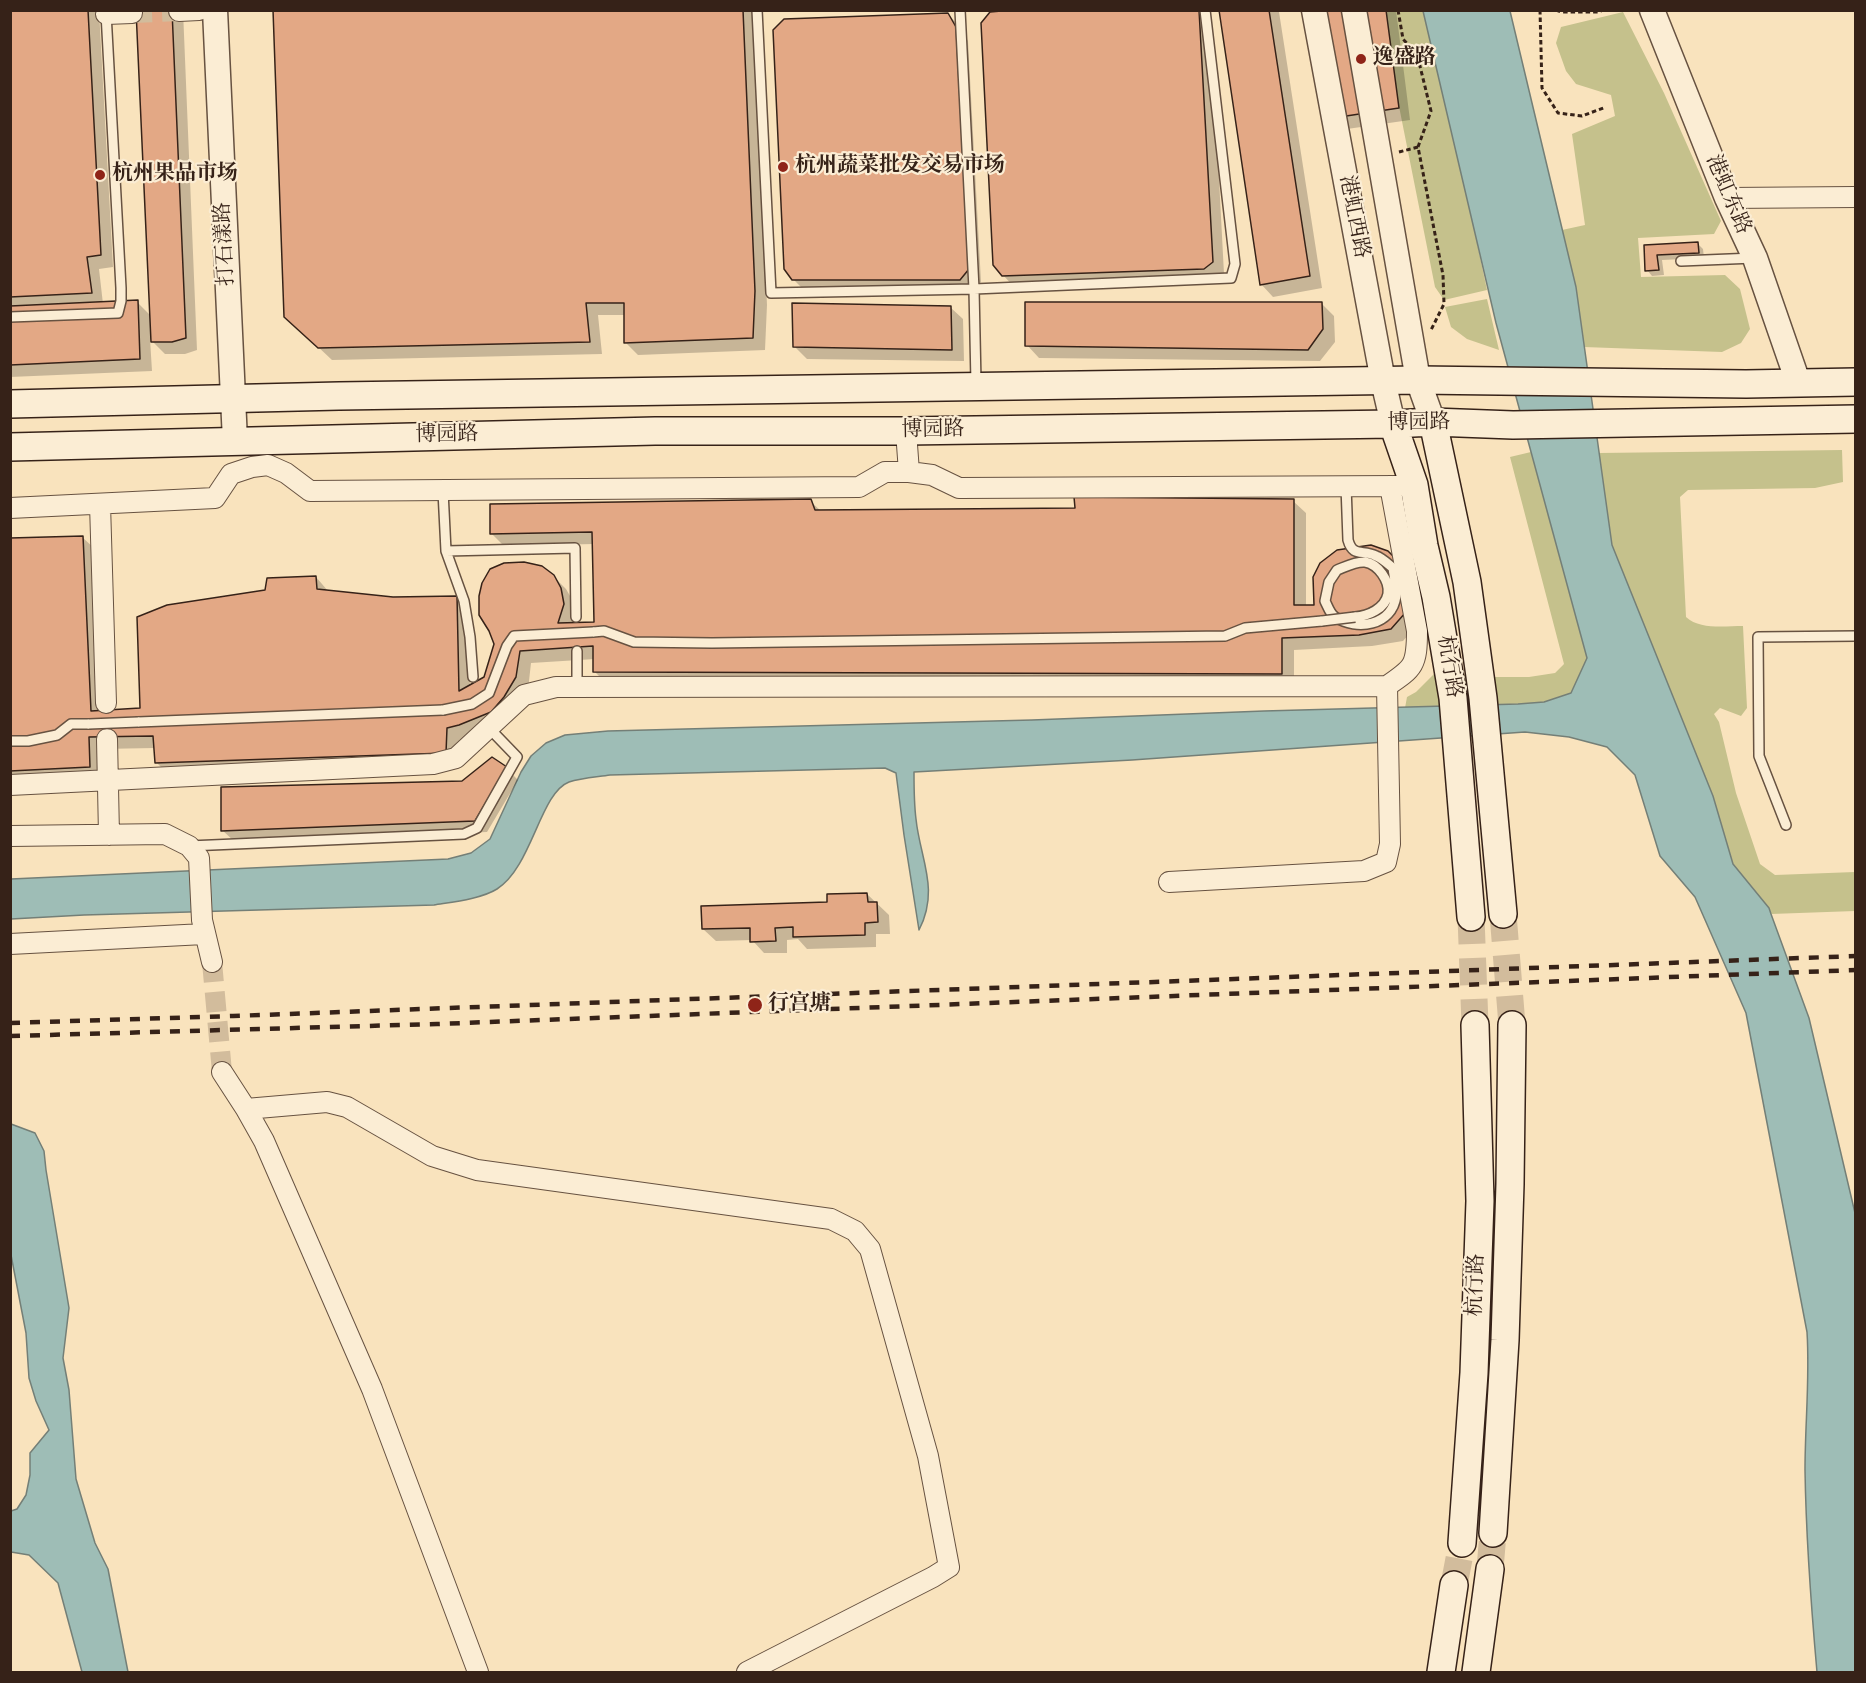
<!DOCTYPE html>
<meta charset="utf-8">
<style>
body{margin:0}
#map{position:relative;width:1866px;height:1683px;overflow:hidden;background:#f9e3bd;font-family:"IM FELL English",serif}
canvas{display:block}
.frame{position:absolute;inset:0;border:12px solid #362218;pointer-events:none}
</style>
<div id="map">
<canvas width="1866" height="1683"></canvas>
<div class="frame"></div>
</div>
<script>
const ctx = document.querySelector('canvas').getContext('2d');
ctx.lineJoin = 'round';
function fillPath(path, color) {
  ctx.fillStyle = color;
  ctx.fill(path, 'evenodd');
}
function trace(path, color, width, dash) {
  ctx.strokeStyle = color;
  ctx.lineWidth = width;
  ctx.lineCap = dash ? 'butt' : 'round';
  ctx.setLineDash(dash || []);
  ctx.stroke(path);
}
function write(font, color, halo, rows, align = 'center') {
  ctx.font = font + ' "IM FELL English","Noto Serif SC",serif';
  ctx.lineWidth = 4.5;
  ctx.setLineDash([]);
  ctx.textBaseline = 'middle';
  ctx.strokeStyle = halo;
  ctx.fillStyle = color;
  for (const [text, x, y, turn = 0] of rows) {
    ctx.save();
    ctx.translate(x, y);
    ctx.rotate((+turn || 0) * Math.PI / 180);
    ctx.textAlign = isNaN(turn) ? turn : align;
    if (halo) ctx.strokeText(text, 0, 0);
    ctx.fillText(text, 0, 0);
    ctx.restore();
  }
}
fillPath(new Path2D(`
 M1380,11H1428L1487,290L1444,300L1435,287Z
 M1623,12L1664,93L1721,221L1714,234L1638,238L1641,277L1725,275L1740,289L1750,329L1741,343L1722,352L1584,347L1576,287L1562,230L1585,225L1572,134L1615,116L1611,95L1576,84L1566,71L1556,43L1561,27Z
 M1487,299L1499,350L1467,339L1451,327L1445,307Z
 M1842,450L1843,482L1815,488L1688,490L1680,497L1686,617C1700,630 1725,626 1743,626L1747,708L1741,716L1720,708L1714,714L1719,722L1736,793L1760,864L1775,875L1855,872V911L1771,914L1769,908L1733,864L1713,796L1612,545L1599,453Z
 M1531,452L1587,658L1571,693L1544,702L1518,704L1405,708L1407,697L1416,692L1440,668L1472,677H1529L1555,673L1564,664L1510,457Z`), '#c5c18c');
const water = new Path2D(`
 M1423,11H1510L1576,287L1612,545L1713,796L1733,864L1769,908L1771,914L1809,1018L1855,1213V1672H1817C1811,1605 1806,1537 1805,1470C1805,1424 1810,1378 1807,1332L1746,1013L1695,897L1660,856L1635,775L1607,747L1569,737L1525,732L1132,760L914,772C914,787 914,804 916,819C920,859 940,889 919,930L904,835L896,773L885,768L610,775C597,777 581,778 569,782C540,793 532,867 497,889C481,899 452,902 434,905L84,915L11,919V879L448,859L471,853L490,839L521,772L531,756L546,743L565,735L608,731L1032,720L1264,711L1518,704L1544,702L1571,693L1587,658L1496,323Z
 M11,1124L35,1133L44,1151L46,1170L69,1308L63,1358L69,1390L76,1479L95,1543L108,1569L128,1672H82L58,1583L29,1555L11,1552V1511L17,1509L26,1495L30,1475V1453L49,1430L36,1401L29,1378L26,1333L11,1255Z`);
fillPath(water, '#9ebdb6');
trace(water, '#747f77', 1.5);
fillPath(new Path2D(`
 M10,10H99L113,267L99,269L103,304L137,302L152,317L138,10H183L197,350L185,354H165L150,339L152,371L10,377Z
 M275,10H754L767,305L765,350L638,355L626,343V315H598L602,354L332,360L299,329Z
 M1043,10H1201L1211,26L1224,274L1015,288L1003,275Z
 M1221,10H1277L1279,12L1322,288L1273,297L1261,284Z
 M1327,10H1396L1410,120L1347,129Z
 M948,14L960,27L968,41L981,282L973,292H806L793,279Z
 M1697,243L1703,249L1704,258L1662,260L1664,275L1652,276L1647,270L1646,246Z
 M1321,303L1334,316L1335,342L1320,361L1039,358L1027,345Z
 M950,307L963,319L964,361L807,359L795,347Z
 M810,501L821,511L1077,509L1293,501L1306,513V607H1316L1337,551L1417,625L1403,641L1372,646L1294,650V685L607,684L595,672V659L531,663L528,690L472,737L459,740L458,764L169,775L157,763L155,748L100,749L102,778L10,783V540L82,537L95,549L102,712L141,709L266,591L316,577L328,591L393,598L456,597L468,609L470,687L486,678L553,576L566,589L573,601L575,617L573,624L596,623L594,544L504,546L492,534Z
 M506,768L518,780L487,832L235,842L222,830L463,782Z
 M867,894L889,915L890,934H876V947L807,949L798,939L787,940V953H764L752,940L716,941L703,929L829,904Z`), '#0003');
const building = new Path2D(`
 M10,10H88L101,255L87,257L92,293L10,297Z
 M136,10H172L186,338L172,342H151Z
 M273,10H743L755,291L753,338L624,343V303H586L590,342L318,348L284,317Z
 M1013,10H1199L1213,262L1204,269L1002,276L993,265L981,23L990,12Z
 M1219,10H1269L1310,276L1260,285Z
 M1325,10H1386L1399,108L1333,118Z
 M948,13L956,27L969,269L960,280H792L784,269L773,30L784,19Z
 M1698,242L1699,253L1657,255L1659,270L1645,271L1644,245Z
 M138,300L140,359L10,365V306Z
 M1025,302H1322L1323,329L1308,350L1025,346Z
 M792,303L951,306L952,350L793,347Z
 M1074,497L1294,499V605H1314L1313,577L1320,563L1337,550L1371,545L1388,551L1400,563L1406,612L1391,629L1359,635L1282,638V674L593,672V646L520,651L516,677L504,697L491,712L459,725L447,728L446,753L155,763L153,736L89,737L90,767L10,771V538L83,536L91,711L140,708L137,617L167,605L265,590L267,578L316,576L317,589L393,597L457,596L459,691L484,677L494,644L489,631L479,615V596L482,583L490,569L504,563L524,562L542,566L554,575L561,588L564,604L558,623L594,622L592,532L490,534V504L811,499L815,510L1075,508Z
 M492,757L507,767L475,821L221,831V787L462,781Z
 M867,893L868,902H877L878,922L865,923V935L793,937V927L775,928L776,941L750,942V928L702,929L701,906L827,902V894Z`);
fillPath(building, '#e3a885');
trace(building, '#362218', 1.5);
trace(new Path2D(`
 M132,13L179,11
 M212,962L222,1072`), '#d2bc9c', 20, [20, 10]);
trace(new Path2D(`
 M1503,914L1512,1025
 M1471,917L1475,1025
 M1490,1569L1493,1533
 M1454,1585L1462,1543`), '#d2bc9c', 27, [27, 14]);
const service = new Path2D(`
 M757,10L771,293L974,289L1231,278L1235,264L1205,10
 M960,10L974,289L976,383
 M1681,261L1754,258
 M10,317L118,313L121,301V288L106,13
 M1346,486L1348,540C1353,558 1363,549 1376,556C1382,558 1388,564 1393,568C1394,577 1397,587 1396,596C1392,626 1357,631 1335,617C1330,614 1328,607 1325,601L1329,582L1337,570C1345,567 1356,561 1365,562C1378,564 1390,581 1388,594C1385,609 1368,616 1355,617
 M443,491L446,551L464,601L470,637L473,677
 M446,551L575,548L576,617
 M593,632L604,631L634,642L712,643L1225,636L1245,628L1322,621
 M577,651V687
 M138,722L443,710
 M10,741H28L57,735L71,724H89
 M1786,825L1759,756L1758,637L1856,636
 M189,846L464,834L477,828L517,757L489,728`);
const minor = new Path2D(`
 M179,11L199,10
 M106,14L132,13
 M1727,198L1856,197
 M906,431L909,472
 M100,504L106,703
 M10,508L215,498L231,474L252,467L268,465L286,473L310,491L859,487L885,472H909L932,475L959,488L1401,486
 M107,739L109,835
 M10,785L433,764L456,758L524,695L556,687L1387,686C1414,668 1417,665 1417,631L1390,486
 M10,836L165,834L189,846L199,858L202,920L212,962
 M1169,882L1364,871L1386,862L1390,844L1387,686
 M10,944L204,934
 M222,1072L246,1109L327,1102L347,1107L432,1156L477,1170L831,1219L855,1231L870,1249L928,1456L949,1567L933,1577L747,1672
 M246,1109L264,1141L372,1389L478,1672`);
const tertiary = new Path2D(`
 M215,10L235,441
 M1314,10L1383,381L1393,424
 M1354,10L1418,380L1433,422
 M1652,10L1727,198L1755,258L1798,382`);
const secondary = new Path2D(`
 M10,404L339,396L1418,380L1746,384L1856,382
 M1433,422L1467,582L1483,698L1503,914
 M1393,424L1414,485L1424,546L1436,597L1453,698L1471,917
 M10,447L655,431H906L1393,424L1433,422L1513,425L1856,419
 M1493,1533L1505,1340L1510,1184L1512,1025
 M1462,1543L1474,1373L1480,1201L1475,1025
 M1441,1672L1454,1585
 M1476,1672L1490,1569`);
trace(service, '#675241', 12);
trace(minor, '#675241', 22);
trace(tertiary, '#675241', 27);
trace(secondary, '#362218', 30);
trace(new Path2D(`
 M1398,10L1403,39L1417,54L1431,111L1418,147L1443,275L1444,304L1431,330
 M1540,10L1542,88L1558,113L1582,116L1606,107
 M1556,10L1561,12H1598L1603,10
 M1399,152L1418,147`), '#362218', 3, [4.5, 3]);
trace(service, '#fbedd4', 9);
trace(minor, '#fbedd4', 20);
trace(tertiary, '#fbedd4', 24);
trace(secondary, '#fbedd4', 27);
trace(new Path2D(`
 M10,1023L233,1016L1856,956
 M10,1036L437,1024L1856,970`), '#362218', 4.5, [10, 10]);
const serviceBridge = new Path2D(`
 M1322,621L1355,617
 M443,710L472,704L489,693L507,646L514,636L593,632
 M89,724L138,722`);
trace(serviceBridge, '#675241', 12, []);
trace(serviceBridge, '#fbedd4', 9);
for (const [x, y, r, color] of [
 [1361,59,6,"#8f2418"],
 [783,167,6,"#8f2418"],
 [100,175,6,"#8f2418"],
 [755,1005,8,"#8f2418"]
]) {
  const dot = new Path2D();
  dot.arc(x, y, r, 0, 2 * Math.PI);
  ctx.fillStyle = color;
  ctx.fill(dot);
  trace(dot, '#fbedd4', 2);
}
write('bold 21px', '#362218', '#fbedd4', [
 ["逸盛路",1373,59],
 ["杭州蔬菜批发交易市场",795,167],
 ["杭州果品市场",112,175],
 ["行宫塘",768,1005]
], 'left');
write('21px', '#362218', '#fbedd4', [
 ["港虹东路",1727,195,67],
 ["港虹西路",1353,217,79],
 ["打石漾路",226,244,-93],
 ["博园路",1419,424,-1],
 ["博园路",933,431,-1],
 ["博园路",447,436,-1],
 ["杭行路",1448,667,81],
 ["杭行路",1477,1285,-88]
]);
</script>
